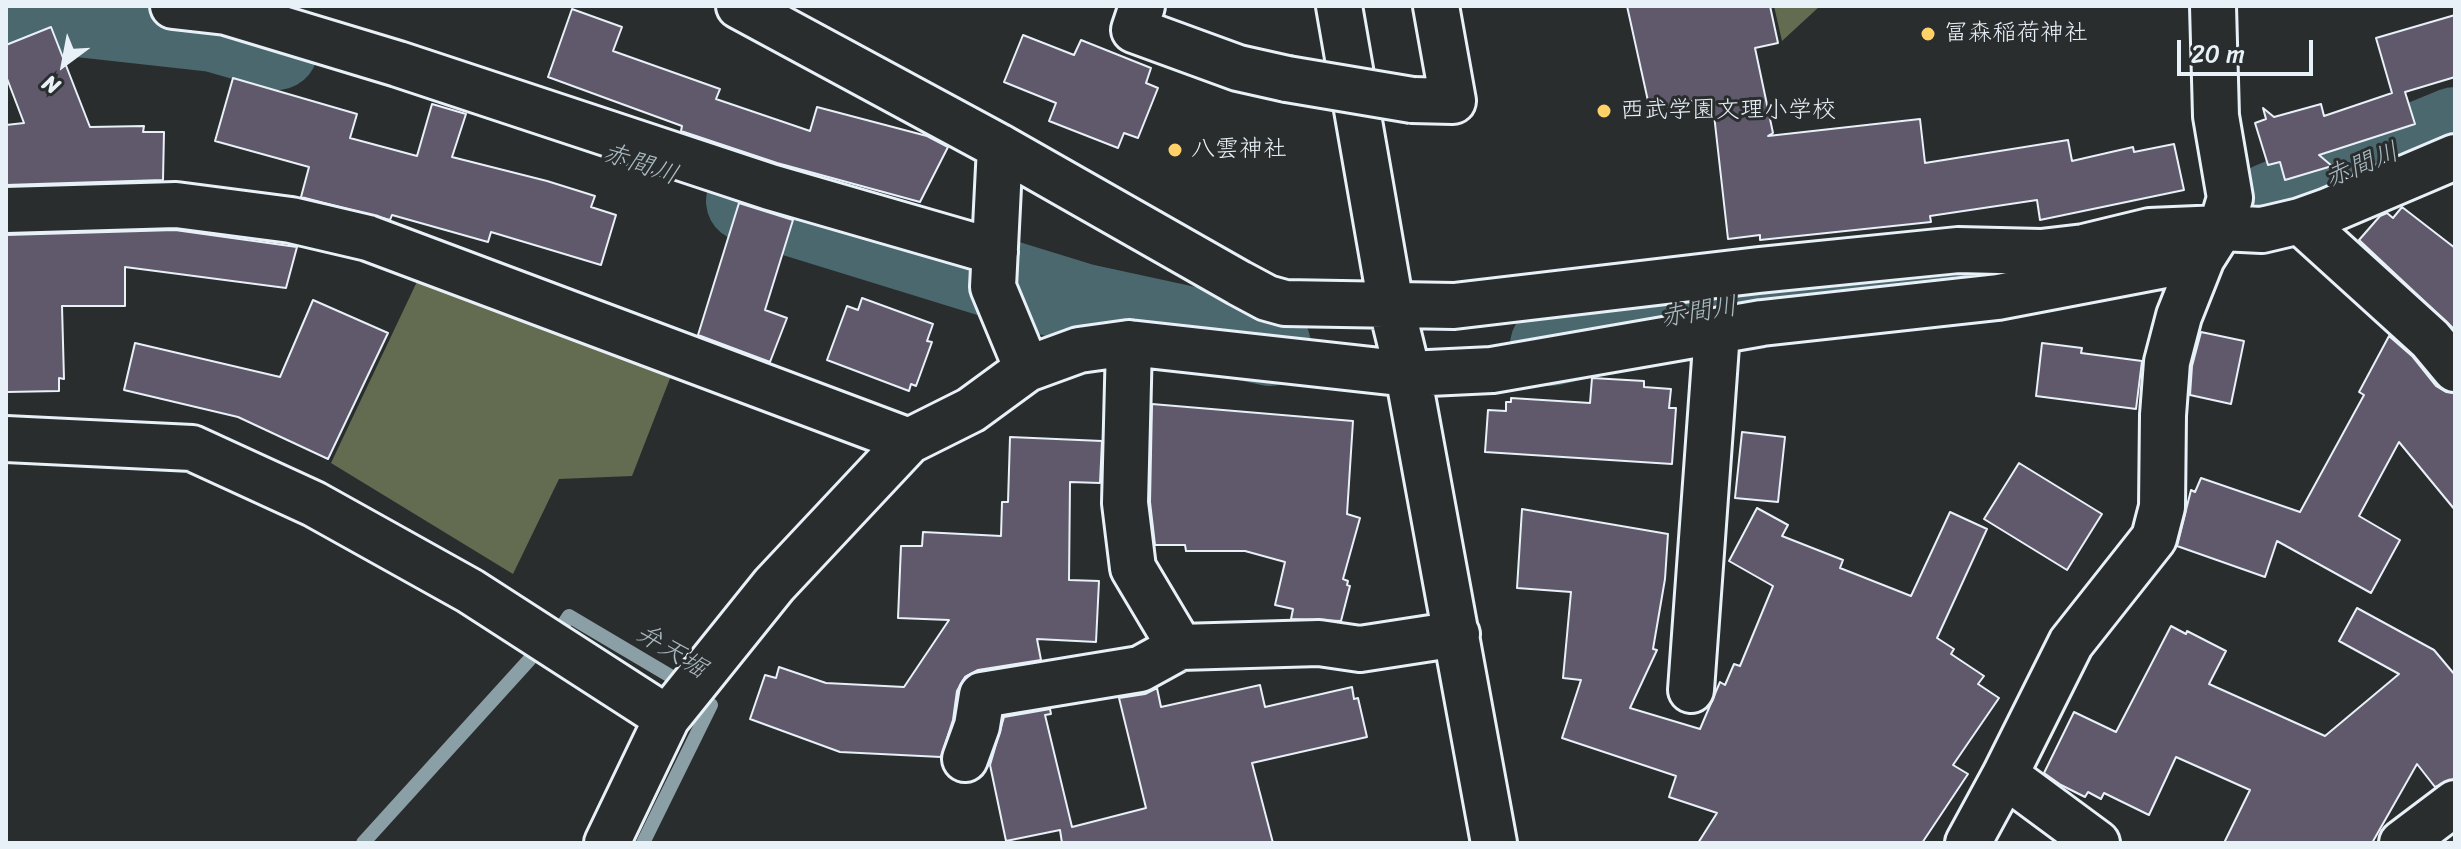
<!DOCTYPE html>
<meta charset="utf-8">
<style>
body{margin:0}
#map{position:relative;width:2461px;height:849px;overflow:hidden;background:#2a2d2e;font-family:Sriracha,sans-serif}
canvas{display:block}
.frame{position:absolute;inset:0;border:8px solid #e8f1f8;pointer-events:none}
.north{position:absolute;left:24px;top:24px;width:80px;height:80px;-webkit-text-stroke:6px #2a2d2e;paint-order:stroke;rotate:212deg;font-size:22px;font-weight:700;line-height:32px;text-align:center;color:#e8f1f8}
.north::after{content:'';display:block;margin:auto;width:28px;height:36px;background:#e8f1f8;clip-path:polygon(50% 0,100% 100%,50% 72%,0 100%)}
.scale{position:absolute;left:2177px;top:40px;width:136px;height:36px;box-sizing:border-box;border:4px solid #e8f1f8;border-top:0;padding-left:10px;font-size:24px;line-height:28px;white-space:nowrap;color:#e8f1f8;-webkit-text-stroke:6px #2a2d2e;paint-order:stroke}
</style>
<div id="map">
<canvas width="2461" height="849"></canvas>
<div class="frame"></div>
<div class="north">N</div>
<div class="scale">20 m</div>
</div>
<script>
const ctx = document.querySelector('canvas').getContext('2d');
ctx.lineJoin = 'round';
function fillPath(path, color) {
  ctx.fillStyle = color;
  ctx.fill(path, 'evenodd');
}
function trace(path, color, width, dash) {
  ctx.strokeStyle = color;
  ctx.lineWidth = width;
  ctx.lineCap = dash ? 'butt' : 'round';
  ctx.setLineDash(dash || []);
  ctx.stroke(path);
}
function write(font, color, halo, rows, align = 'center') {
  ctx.font = font + ' Sriracha,"Klee One",sans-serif';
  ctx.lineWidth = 6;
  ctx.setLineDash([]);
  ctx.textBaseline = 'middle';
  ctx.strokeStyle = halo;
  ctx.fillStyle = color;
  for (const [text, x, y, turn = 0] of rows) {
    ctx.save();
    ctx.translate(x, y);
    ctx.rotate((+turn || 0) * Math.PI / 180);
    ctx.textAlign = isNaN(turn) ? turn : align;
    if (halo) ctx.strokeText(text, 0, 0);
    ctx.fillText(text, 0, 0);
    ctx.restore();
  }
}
fillPath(new Path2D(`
 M1774,6H1820L1782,41Z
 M423,269L676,363L632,476L559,479L513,574L331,463Z`), '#636b51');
trace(new Path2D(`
 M561,628L569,616L672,677L711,705L643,843
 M363,843L530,659`), '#8a9fa6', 14);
trace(new Path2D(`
 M6,8L214,31L277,49
 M747,201L1081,304L1270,345
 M2270,204L2455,128
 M1551,345L1675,315L1924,281`), '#4b686f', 82);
const building = new Path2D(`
 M1627,6H1770L1778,43L1755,48L1773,133L1768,136L1920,119L1925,163L2068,140L2072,161L2133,147L2134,152L2174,144L2184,190L2040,220L2037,200L1930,216L1931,222L1760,240V235L1728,239L1712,97L1650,110Z
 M572,9L622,27L613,51L720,89L716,99L810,131L817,107L927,136L948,147L920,202L777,163L681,131L682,126L548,77Z
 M2455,15V77L2405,92L2415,124L2319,155L2332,166L2285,180L2280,162L2268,165L2255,123L2266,119L2263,108L2274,117L2321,104L2324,116L2392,93L2376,38Z
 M51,27L90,127L144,126L143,132H164L163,180L6,185V125L24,123L6,76V45Z
 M1023,35L1074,55L1081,40L1151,68L1146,83L1158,88L1138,138L1124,133L1118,148L1049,121L1056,103L1004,82Z
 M233,78L357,114L350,138L417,156L432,104L466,114L452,157L547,181L595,196L591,207L616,215L601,265L491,232L488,242L392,215L390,220L301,197L309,167L215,141Z
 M739,203L793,220L765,310L787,318L770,362L698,335Z
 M2402,207L2455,248V330L2359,240L2380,216L2387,213L2393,218Z
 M175,230L297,247L286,288L125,267V306H62L64,379L59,378V391L7,392L6,235Z
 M862,298L933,324L927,341L932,342L916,386L911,384L909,391L827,360L847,306L858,310Z
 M313,300L388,333L328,459L238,417L124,390L135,343L280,377Z
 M2201,332L2244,341L2231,404L2190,395L2192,366Z
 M2389,336L2412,356L2436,386L2446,392L2455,393V510L2399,442L2359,516L2400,540L2371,593L2277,541L2265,577L2177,546L2191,490L2195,492L2201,478L2300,512L2364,395L2359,392Z
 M2042,343L2082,348L2081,353L2142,361L2136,409L2036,396Z
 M1592,378L1644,381V387L1671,389L1669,408H1676L1672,464L1485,452L1488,410L1506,411V402H1511V398L1590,403Z
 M1152,404L1353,421L1347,514L1360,518L1343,579L1348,581L1347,585L1350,586L1341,621L1291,619L1293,609L1275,605L1285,562L1245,551H1186L1185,545H1155L1150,502Z
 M1742,432L1785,437L1778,502L1735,498Z
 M1010,437L1102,441L1100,483L1070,482L1069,580L1099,581L1096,642L1037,639L1041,660L978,670L965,677L957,691L953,720L941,757L840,752L750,719L765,675L776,678L779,667L826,683L904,687L949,620L898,618L901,546H922L923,532L1001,536L1002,502H1008Z
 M2019,463L2102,514L2067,570L1984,519Z
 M1757,508L1788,525L1782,536L1843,560L1840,568L1911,596L1950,512L1987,529L1937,638L1954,649L1951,654L1984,676L1978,684L1999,698L1953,765L1968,774L1922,843H1698L1717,813L1669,797L1676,776L1562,738L1581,680L1563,678L1571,592L1517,588L1522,509L1668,534L1665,579L1653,649L1657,650L1630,708L1700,729L1720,682L1725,685L1734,664L1740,666L1773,586L1729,561Z
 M2357,608L2434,650L2455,675V779L2435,787L2417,764L2372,843H2224L2250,790L2176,757L2149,815L2104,793L2101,799L2088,792L2085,797L2061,785L2044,773L2074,712L2116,732L2171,626L2186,634L2187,631L2226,651L2209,684L2325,736L2399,674L2339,641Z
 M1260,685L1265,707L1352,687L1354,699L1358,698L1367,737L1252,763L1273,843H1062L1060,830L1006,841L990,765L1004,717L1050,709L1051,714L1045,715L1072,827L1146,808L1119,698L1145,694L1157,688L1161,707Z`);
fillPath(building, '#60596b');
trace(building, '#e8f1f8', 2);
const minor = new Path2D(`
 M173,6L226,12L398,64L770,187L995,252
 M739,6L1000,147L1239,283L1267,298L1285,303L1454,306L1759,270L1958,250L2041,252L2084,247L2150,231L2221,228L2262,230L2300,221L2328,211L2455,157
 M1142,6L1134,30L1238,68L1287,79
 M1339,6L1391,305L1408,374L1494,843
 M1412,100L1453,101L1436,6
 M1000,147L993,287L1027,369
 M6,210L176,205L291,220L368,238L909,441L971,410L1027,369L1079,350L1129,343L1408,374L1492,370L1762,323L1998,297L2202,258
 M2300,221L2430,339L2455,369
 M1129,343L1125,503L1133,568L1180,647
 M6,439L192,448L314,504L470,591L667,718L607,843
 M1691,690L1717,332
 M667,718L774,585L909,441
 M965,759L977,726L982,695L1140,669L1180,647L1319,643L1360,649L1457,634
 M2005,775L2097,843
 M1968,843L2005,775L2071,643L2154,538L2162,507L2163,415L2167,362L2179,316L2202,258L2221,228L2230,198L2216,116L2213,6
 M2402,843L2455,803`);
trace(minor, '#e8f1f8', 50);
trace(minor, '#2a2d2e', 44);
const minorBridge = new Path2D(`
 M1287,79L1412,100`);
trace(minorBridge, '#e8f1f8', 50, []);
trace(minorBridge, '#2a2d2e', 44);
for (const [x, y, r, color] of [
 [1928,34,8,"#ffd166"],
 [1604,111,8,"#ffd166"],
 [1175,150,8,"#ffd166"]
]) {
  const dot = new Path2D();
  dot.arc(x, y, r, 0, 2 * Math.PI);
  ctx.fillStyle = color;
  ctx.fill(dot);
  trace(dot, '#2a2d2e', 3);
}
write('24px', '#e8f1f8', '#2a2d2e', [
 ["冨森稲荷神社",1944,34],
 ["西武学園文理小学校",1620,111],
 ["八雲神社",1191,150]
], 'left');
write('italic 26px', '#a9bac1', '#2a2d2e', [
 ["赤間川",640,165,19],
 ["赤間川",2362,166,-22],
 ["赤間川",1699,313,-9],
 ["弁天堀",671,652,32]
]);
</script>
